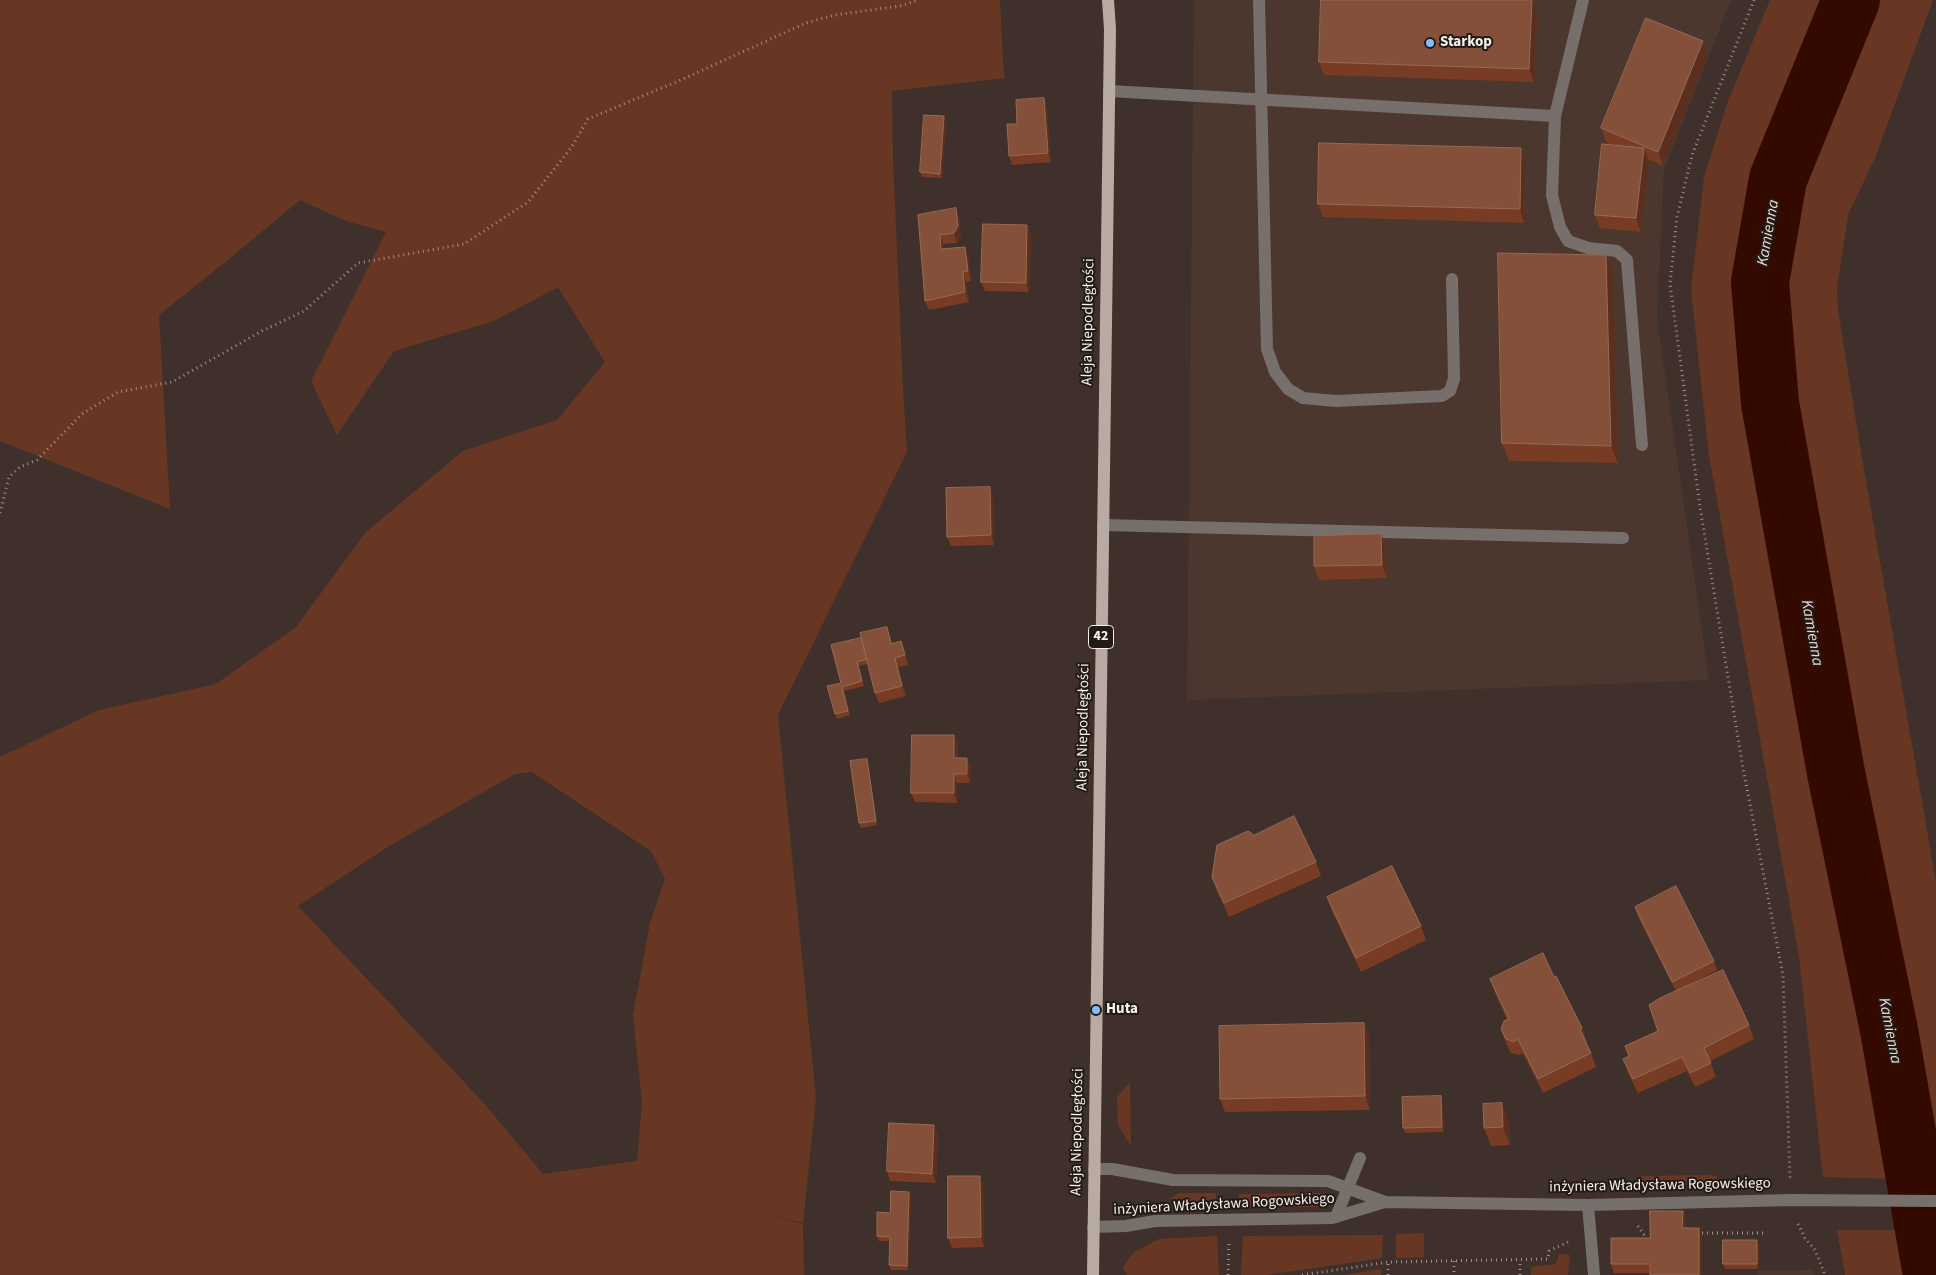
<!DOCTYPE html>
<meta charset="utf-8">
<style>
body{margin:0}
canvas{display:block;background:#3f302b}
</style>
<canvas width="1936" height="1275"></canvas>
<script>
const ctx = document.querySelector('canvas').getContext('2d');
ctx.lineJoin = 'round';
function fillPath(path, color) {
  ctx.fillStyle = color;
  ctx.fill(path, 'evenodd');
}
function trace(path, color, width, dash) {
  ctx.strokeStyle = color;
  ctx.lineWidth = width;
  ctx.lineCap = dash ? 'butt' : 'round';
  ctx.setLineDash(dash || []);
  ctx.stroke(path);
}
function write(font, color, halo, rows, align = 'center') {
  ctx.font = font + ' "Source Sans 3",sans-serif';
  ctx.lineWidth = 4;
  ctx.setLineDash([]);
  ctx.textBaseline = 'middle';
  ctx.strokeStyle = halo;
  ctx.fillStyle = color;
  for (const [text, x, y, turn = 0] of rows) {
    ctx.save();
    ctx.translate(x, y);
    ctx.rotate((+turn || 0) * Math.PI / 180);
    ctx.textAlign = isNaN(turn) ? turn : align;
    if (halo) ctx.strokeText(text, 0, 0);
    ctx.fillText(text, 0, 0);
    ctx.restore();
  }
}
fillPath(new Path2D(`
 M1194,0H1731L1664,169L1657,319L1709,680L1187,700Z
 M1813,1270L1814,1275H1758V1271Z`), '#4c372e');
fillPath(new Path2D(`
 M0,0H1000L1003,62L1005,78L892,91L893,160L903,389L907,452L778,715L816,1098L803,1223L765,1214L803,1224L804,1275H0V757L99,710L216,684L296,627L366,532L463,451L557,420L605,362L558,287L494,321L394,351L337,435L311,381L386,232L346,221L300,200L229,259L159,315L170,509L0,441ZM532,772L651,851L665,879L650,923L633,1015L642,1103L637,1161L543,1174L482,1101L298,906L389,846L515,774Z
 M1770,0H1933L1875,158L1848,215L1837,288L1838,310L1860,447L1936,882V1180L1823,1177L1799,956L1709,455L1691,290L1704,177L1728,101Z
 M1130,1082L1131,1146L1118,1125L1117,1097Z
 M1711,1175L1718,1177L1714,1181L1644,1182L1639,1181L1641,1176Z
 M1179,1193H1216V1205L1176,1206L1171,1198Z
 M1325,1193L1326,1207H1239V1194Z
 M1837,1230H1936V1275H1845Z
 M1424,1233V1257L1396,1258V1234Z
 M1383,1235L1382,1258L1266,1275H1241L1243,1236Z
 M1217,1236L1219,1275H1127L1123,1267L1134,1252L1159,1239Z
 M1559,1254L1570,1255L1568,1275H1531V1267L1556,1264Z
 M1381,1269V1275H1344Z`), '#683723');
trace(new Path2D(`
 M1851,0L1778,179L1760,282L1770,403L1836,773L1889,1030L1932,1275`), '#340900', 58);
trace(new Path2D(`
 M1754,0L1692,155L1677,217L1670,284L1700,507L1743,768L1783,975L1790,1178
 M0,513L9,477L20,467L37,460L82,414L118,392L172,382L262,331L304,311L358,263L464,244L528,202L571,148L588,119L683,79L806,23L835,15L900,6L918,0
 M1798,1224L1805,1238L1815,1250L1825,1275
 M1638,1226L1647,1239
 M1697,1233H1766
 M1454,1261V1275
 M1228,1275L1229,1243
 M1302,1275L1388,1262L1548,1259L1549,1251L1568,1242
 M1388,1275V1262
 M1520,1275V1260`), '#9d918d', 3, [1, 4]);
trace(new Path2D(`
 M1259,0L1267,349L1275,372L1288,389L1303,398L1336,401L1442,396L1450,391L1454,379L1452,279
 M1583,0L1555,116L1552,195L1560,227L1568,241L1588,248L1617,251L1627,260L1642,445
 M1109,91L1555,116
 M1103,525L1623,538
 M1588,1205L1594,1275
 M1336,1217L1360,1158`), '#776f6c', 12);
trace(new Path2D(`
 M1094,1169H1112L1173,1180L1328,1181L1385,1202
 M1093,1227L1126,1226L1155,1221L1332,1218L1385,1202L1588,1205L1791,1200L1936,1201`), '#776f6c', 12);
trace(new Path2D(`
 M1093,1275L1110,29L1108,0`), '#b9aaa4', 12);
fillPath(new Path2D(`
 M1321,0H1533L1537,11L1534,82L1324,75L1319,62Z
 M1703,41L1708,55L1663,166L1648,159L1649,162L1641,232L1600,228L1595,215L1612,145L1606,142L1601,128Z
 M1044,98L1047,108L1051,162L1012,165L1009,156L1017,124Z
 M946,121L942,178L922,177L920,172Z
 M1526,162L1524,223L1323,217L1318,204Z
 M956,208L959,218L961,235L957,243L943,244V249L968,256L971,281L966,282L969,302L929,310L925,301L918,215Z
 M1031,234L1029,292L985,291L981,282Z
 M1606,255L1613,272L1618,463L1509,461L1502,443Z
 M990,487L993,496L994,545L951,546L947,537Z
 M1381,534L1386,548L1387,578L1319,580L1314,566Z
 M890,636L892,643L901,641L905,651L908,665L898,667L906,696L879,703L875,693L868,664L859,666L864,686L844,691L850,715L837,719L835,714L841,683L861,638Z
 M954,735L958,744V758L971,767L970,783H957V803L915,802L911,793Z
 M868,764L877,825L861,828L859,823Z
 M1254,835L1316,862L1321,876L1229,917L1217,891L1212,877Z
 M1327,897L1421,926L1426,940L1361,972L1332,911Z
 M1635,907L1714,961L1717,970L1679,990L1749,1025L1754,1039L1710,1061L1716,1077L1695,1087L1687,1071L1638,1093L1628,1073L1623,1059L1629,1057L1625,1046L1658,1031L1676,991L1638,917Z
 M1554,977L1582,1028L1587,1042L1586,1043L1591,1053L1596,1067L1543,1093L1523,1053L1519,1055L1511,1053L1506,1043L1501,1029L1507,1020L1495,993L1490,979Z
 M1364,1023L1369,1037L1370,1110L1225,1112L1220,1099Z
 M1442,1101L1444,1132L1405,1133L1403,1128Z
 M1509,1121L1510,1145L1491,1146L1484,1128Z
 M934,1125L938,1135L936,1183L890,1181L887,1171Z
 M983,1185L984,1247L952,1248L948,1238Z
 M911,1197L908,1270H891L889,1265V1241H879L877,1236L890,1213Z
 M1683,1211L1686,1221V1228L1702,1237V1275H1650V1273H1614L1611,1264L1650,1238Z
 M1759,1245L1758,1269H1725L1723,1264Z`), '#773c23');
fillPath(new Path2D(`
 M1532,0H1533L1537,11L1534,82L1529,69Z
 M1703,41L1708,55L1663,166L1658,152Z
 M1044,98L1047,108L1051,162L1048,153Z
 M944,116L946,121L942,178L940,174Z
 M1521,148L1526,162L1524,223L1520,209Z
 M1644,148L1649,162L1641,232L1636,218Z
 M956,208L959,218L961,235L957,243L954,233Z
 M1027,225L1031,234L1029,292L1026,283Z
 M940,235L943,244L945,259L941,249Z
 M965,247L968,256L971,281L968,271Z
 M1606,255L1613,272L1618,463L1611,446Z
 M963,272L966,282L969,302L965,292Z
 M990,487L993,496L994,545L991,535Z
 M1381,534L1386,548L1387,578L1382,565Z
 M901,641L905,651L908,665L905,655Z
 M895,658L898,667L906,696L902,686Z
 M954,735L958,744L957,767L954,758Z
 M967,758L971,767L970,783L967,774Z
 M867,759L868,764L877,825L876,821Z
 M954,774L957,783V803L954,793Z
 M1364,1023L1369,1037L1370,1110L1365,1096Z
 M1441,1096L1442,1101L1444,1132L1442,1127Z
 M1502,1103L1509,1121L1510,1145L1503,1127Z
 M934,1125L938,1135L936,1183L932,1174Z
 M980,1176L983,1185L984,1247L981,1237Z
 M909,1192L911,1197L908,1270L907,1266Z
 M1683,1211L1686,1221V1238L1682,1228Z
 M1699,1228L1702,1237V1275H1699Z
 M1757,1240L1759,1245L1758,1269L1757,1264Z`), '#5b2f1d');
const building = new Path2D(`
 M1321,0H1532L1529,69L1319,62Z
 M1646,18L1703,41L1658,152L1601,128Z
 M1044,98L1048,153L1009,156L1007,124H1017L1016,100Z
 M924,115L944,116L940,174L920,172Z
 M1319,143L1521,148L1520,209L1318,204Z
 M1602,144L1644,148L1636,218L1595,215Z
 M956,208L958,226L954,233L940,235L941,249L965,247L968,271L963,272L965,292L925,301L918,215Z
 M983,224L1027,225L1026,283L981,282Z
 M1498,253L1606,255L1611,446L1502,443Z
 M990,487L991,535L947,537L946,488Z
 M1381,534L1382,565L1314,566V536Z
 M887,627L891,644L901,641L905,655L895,658L902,686L875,693L860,633Z
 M861,638L867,659L857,662L862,681L842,687L848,711L835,714L827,686L841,683L831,645Z
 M912,735H954V758H967V774H954V793H911Z
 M867,759L876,821L859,823L850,761Z
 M1294,816L1316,862L1224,903L1212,877L1217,845L1248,831L1254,835Z
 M1392,866L1421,926L1356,958L1327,897Z
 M1676,886L1714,961L1672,982L1635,907Z
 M1543,953L1554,977L1556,976L1582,1028L1580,1030L1591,1053L1538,1079L1518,1039L1514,1042L1506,1039L1501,1029L1504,1021L1509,1019L1490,979Z
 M1723,970L1749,1025L1704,1048L1711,1063L1690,1073L1682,1057L1633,1079L1623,1059L1629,1056L1625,1046L1658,1031L1649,1005L1660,998Z
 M1364,1023L1365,1096L1220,1099L1219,1026Z
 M1441,1096L1442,1127L1403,1128L1402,1097Z
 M1502,1103L1503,1127L1484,1128L1483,1104Z
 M889,1123L934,1125L932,1174L887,1171Z
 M948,1176H980L981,1237L948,1238Z
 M891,1191L909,1192L907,1266L889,1265L890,1237L877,1236V1212L890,1213Z
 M1650,1211H1683L1682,1228H1699V1275H1650V1264H1611V1238H1650Z
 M1723,1240H1757V1264H1723Z`);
fillPath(building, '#855039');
trace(building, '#976954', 1);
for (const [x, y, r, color] of [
 [1430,43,5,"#84bcfb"],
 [1096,1010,5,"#84bcfb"]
]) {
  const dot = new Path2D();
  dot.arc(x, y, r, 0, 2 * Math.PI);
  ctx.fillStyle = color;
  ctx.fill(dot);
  trace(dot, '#211a17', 2);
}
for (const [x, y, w] of [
 [1101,637,25]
]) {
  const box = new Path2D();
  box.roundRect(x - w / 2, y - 11.5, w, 23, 4);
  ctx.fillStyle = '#211a17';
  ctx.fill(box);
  trace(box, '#f8efeb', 1);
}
write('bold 14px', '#f8efeb', null, [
 ["42",1101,637]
]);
write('bold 15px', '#f8efeb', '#211a17', [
 ["Starkop",1440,43],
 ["Huta",1106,1010]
], 'left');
write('15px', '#f8efeb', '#211a17', [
 ["Aleja Niepodległości",1089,322,-89],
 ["Aleja Niepodległości",1084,727,-89],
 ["Aleja Niepodległości",1078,1132,-89],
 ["inżyniera Władysława Rogowskiego",1660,1186,-1],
 ["inżyniera Władysława Rogowskiego",1224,1205,-3]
]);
write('italic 16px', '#eed6cc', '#211a17', [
 ["Kamienna",1769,233,-80],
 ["Kamienna",1811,633,80],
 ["Kamienna",1889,1031,79]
]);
</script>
